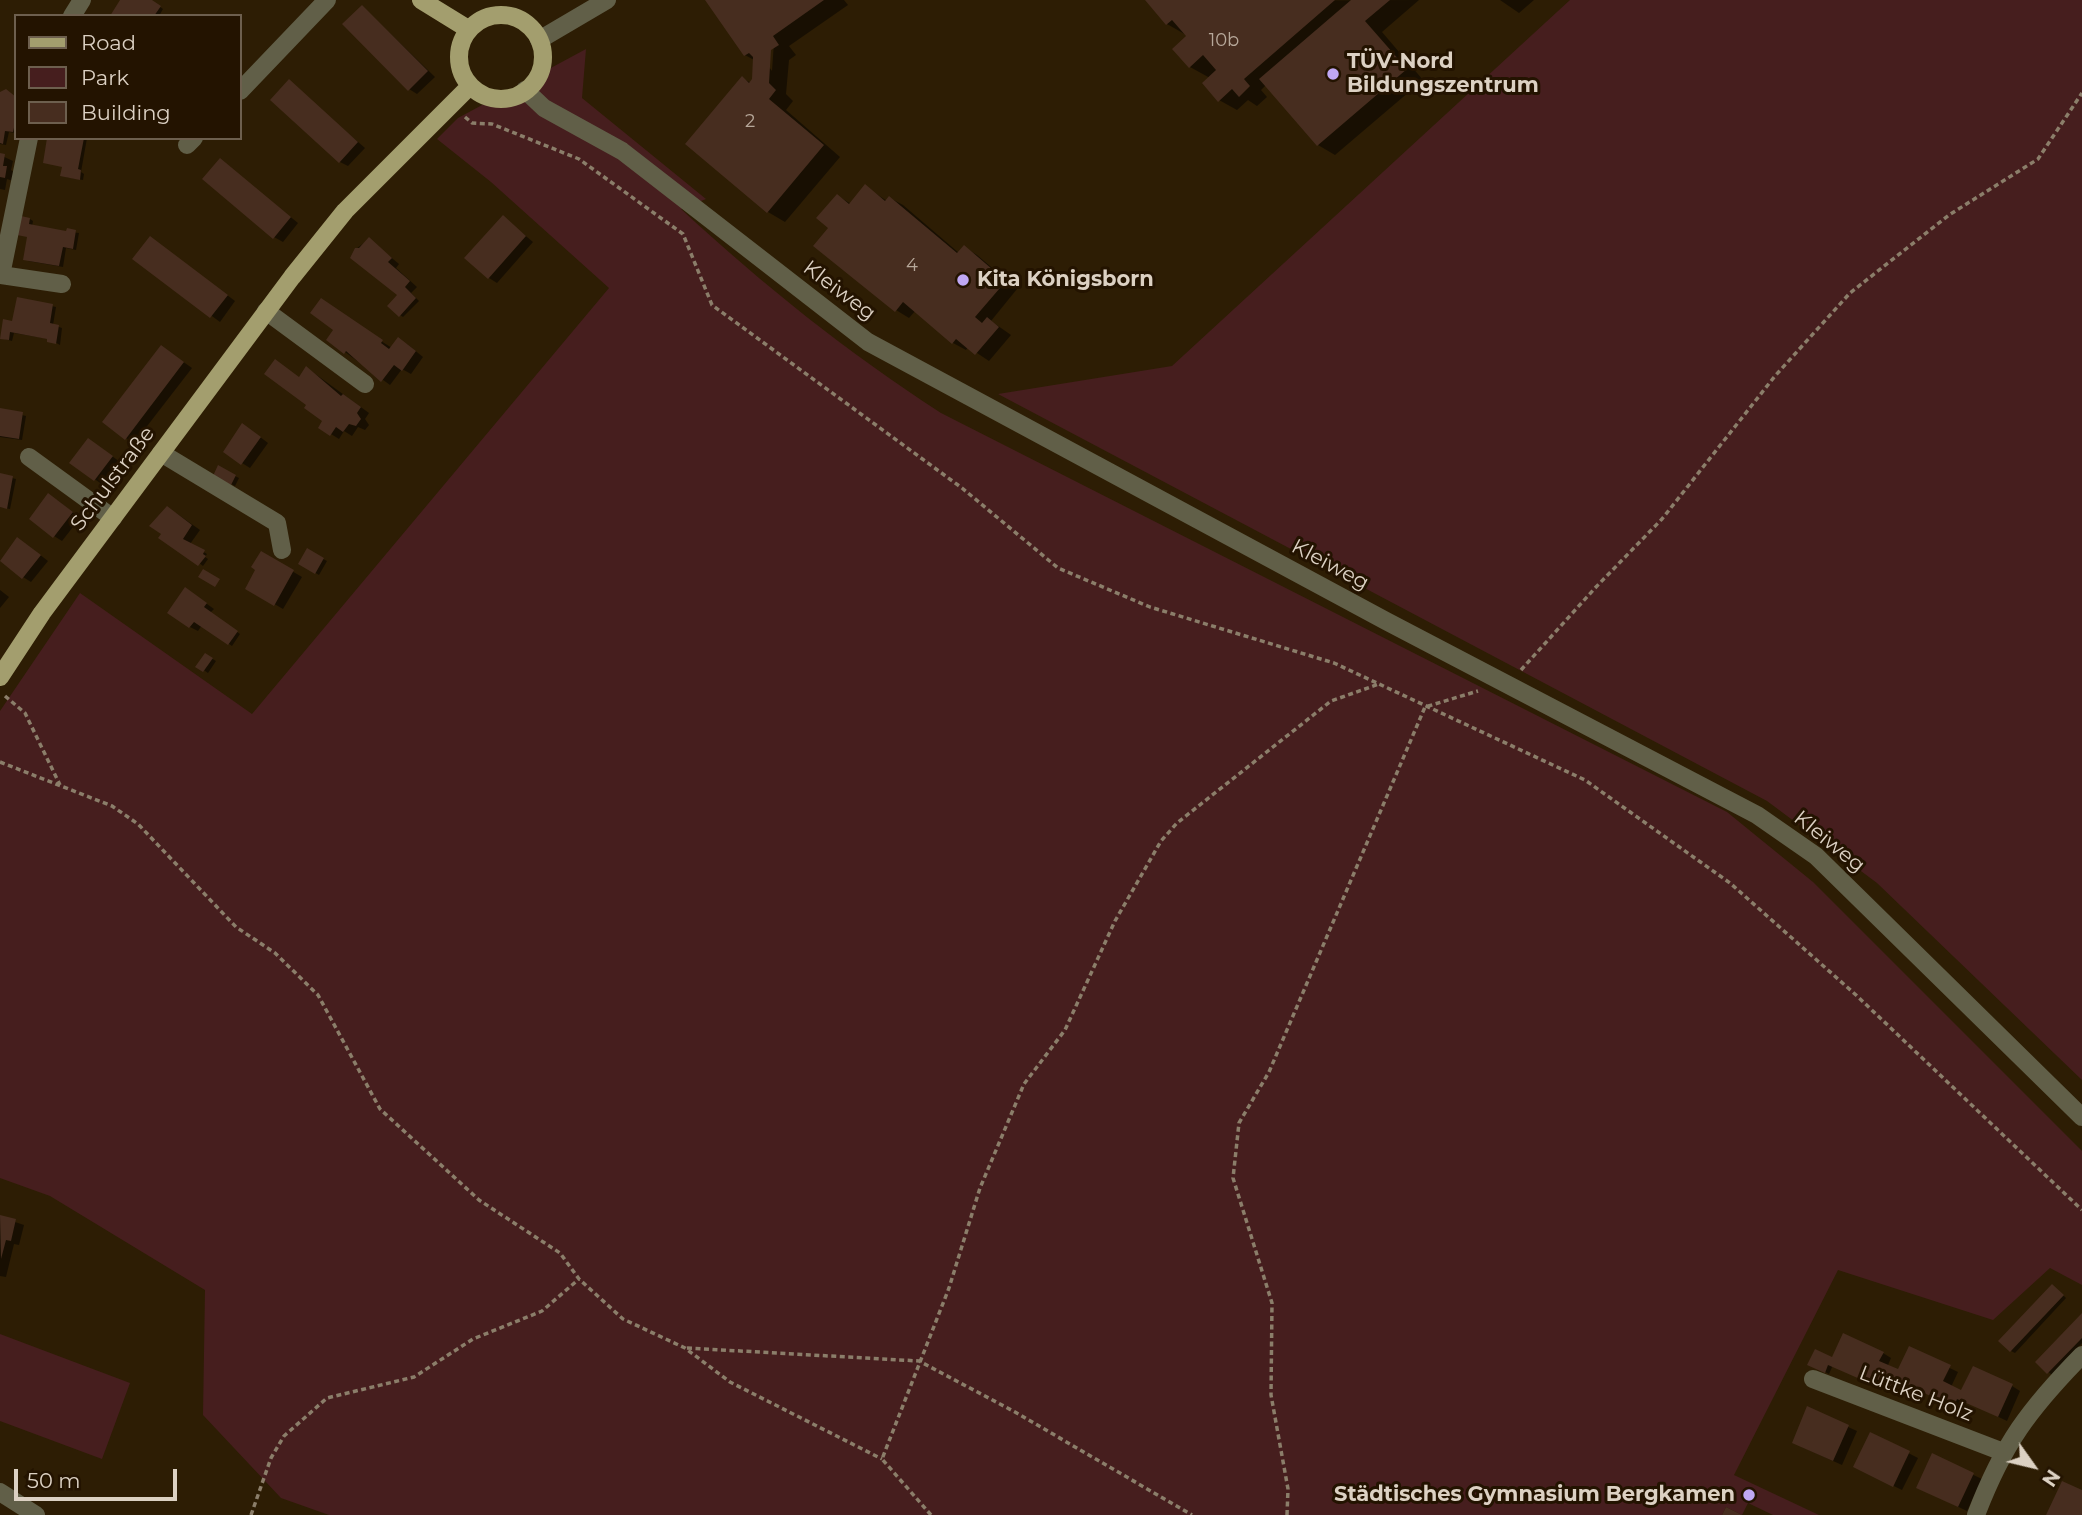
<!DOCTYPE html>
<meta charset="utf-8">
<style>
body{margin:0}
#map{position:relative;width:2082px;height:1515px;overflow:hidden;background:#2d1d04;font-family:Montserrat,sans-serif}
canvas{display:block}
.legend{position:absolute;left:14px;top:14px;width:228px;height:126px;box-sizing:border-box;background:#231300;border:2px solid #6d5f4e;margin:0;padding:9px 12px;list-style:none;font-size:21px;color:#dcd1c3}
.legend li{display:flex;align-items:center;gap:14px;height:35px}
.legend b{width:35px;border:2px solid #6d5f4e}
.north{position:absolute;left:1998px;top:1431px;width:70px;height:70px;-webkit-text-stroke:5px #231300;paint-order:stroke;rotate:124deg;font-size:19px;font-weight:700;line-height:28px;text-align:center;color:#dcd1c3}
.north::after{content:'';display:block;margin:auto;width:24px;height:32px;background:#dcd1c3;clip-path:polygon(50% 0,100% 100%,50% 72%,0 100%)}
.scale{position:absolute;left:14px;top:1469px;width:163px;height:32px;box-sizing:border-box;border:4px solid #dcd1c3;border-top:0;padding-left:9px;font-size:21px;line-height:24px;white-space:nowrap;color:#dcd1c3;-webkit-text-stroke:5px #231300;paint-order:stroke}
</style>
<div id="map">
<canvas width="2082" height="1515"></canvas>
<ul class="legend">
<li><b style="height:9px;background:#a39e6e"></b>Road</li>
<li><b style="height:19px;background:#461e1e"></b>Park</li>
<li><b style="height:19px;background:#472d1f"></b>Building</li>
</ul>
<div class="north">N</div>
<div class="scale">50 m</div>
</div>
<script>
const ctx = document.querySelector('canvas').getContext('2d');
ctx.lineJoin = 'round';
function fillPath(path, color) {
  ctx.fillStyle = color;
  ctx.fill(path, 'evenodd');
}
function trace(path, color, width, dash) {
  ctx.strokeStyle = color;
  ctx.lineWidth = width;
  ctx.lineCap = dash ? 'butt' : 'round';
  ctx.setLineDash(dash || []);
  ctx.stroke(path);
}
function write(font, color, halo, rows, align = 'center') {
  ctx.font = font + ' Montserrat,sans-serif';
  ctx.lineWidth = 6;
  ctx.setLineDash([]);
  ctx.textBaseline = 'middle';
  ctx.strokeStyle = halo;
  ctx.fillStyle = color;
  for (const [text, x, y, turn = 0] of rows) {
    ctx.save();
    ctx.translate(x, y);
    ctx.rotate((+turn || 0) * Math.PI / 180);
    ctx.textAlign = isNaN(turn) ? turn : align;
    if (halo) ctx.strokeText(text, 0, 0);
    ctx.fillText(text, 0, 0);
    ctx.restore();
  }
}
fillPath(new Path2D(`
 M1570,0H2082V1080L1877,883L1767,801L998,394L1172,366Z
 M586,49L582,98L706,199L681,209C763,285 847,352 941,413L1727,812L1813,882L2082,1151V1285L2050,1268L1993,1320L1838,1270L1734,1475L1819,1515H1773L1748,1503L1742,1515L1726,1507L1722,1515H329L281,1498L203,1415L205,1290L50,1196L0,1178V711L80,593L252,714L609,288L491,182L437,139L458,118Z
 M0,1334L130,1383L102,1459L0,1421Z`), '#461e1e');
fillPath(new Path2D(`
 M123,0H150L163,9L159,16H112Z
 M707,0H844L848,5L789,46L796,55L789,60L786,94L793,101L786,110L840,157L785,222L768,212L742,78L751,83L754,79V60L745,55ZM770,42H774L772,71L769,67Z
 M1419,0L1382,32L1423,80L1335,155L1318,145L1266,85L1261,90L1267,97L1257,106L1248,100L1237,110L1219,100L1210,78L1190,67L1188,36L1167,24L1148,1Z
 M1500,0H1534L1519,13Z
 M363,7L435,77L417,94L409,89Z
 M289,82L365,148L348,166L340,162Z
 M0,95L16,99V133L9,132L6,145L0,144Z
 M49,138H87L81,172L84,174L83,180L66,177L64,167L45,162Z
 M0,155L13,161L11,170L15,173L13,181L7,179L5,190L0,189Z
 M220,160L298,223L283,242L274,237Z
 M866,187L887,201L890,198L903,205L959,253L964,247L977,255L1017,289L991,321L1011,335L989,361L968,347L966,350L953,343L916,310L909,318L896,310L830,228L838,196L851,204Z
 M503,217L533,242L497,283L489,278Z
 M30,219L33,221L32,227L79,233L76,250L66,248L63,267L28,261V237L19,234Z
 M369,239L399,264L396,268L417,287L411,293L419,301L403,317L400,315V295L356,249Z
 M158,243L235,301L220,322L135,259Z
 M18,299L56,307L53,325L62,328L60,345L49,339L14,333L12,341L1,338L14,323Z
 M348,320L392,348L407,344L423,357L411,374L402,369L390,385L345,352Z
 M162,347L192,368L134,443L126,438Z
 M307,368L369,413L365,419L369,425L365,430L358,427L352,436L344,431L339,439L331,434L299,378Z
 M0,410L26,416L22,440L0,437Z
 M251,430L268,443L250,468L242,463Z
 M97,445L120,462L103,485L72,463Z
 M219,468L239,478L235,486L215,475Z
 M0,475L16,479L10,509L0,507Z
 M57,500L80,518L62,541L54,536Z
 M176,513L200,530L190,544L207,554L205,557L208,559L203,566L163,534Z
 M26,544L48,561L31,582L23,577Z
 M308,551L327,561L319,575L300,564Z
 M261,553L302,577L283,609L247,588L258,569Z
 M0,590L9,597L0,608Z
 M193,594L214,609L210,613L240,634L232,646L202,625L198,631L190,627Z
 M206,655L216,661L208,673L198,666Z
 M0,1217L24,1225L19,1245L14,1244L6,1277L0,1276Z
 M2056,1288L2066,1298L2015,1353L2011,1351Z
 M2082,1315V1343L2052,1375L2037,1362Z
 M1910,1349L1958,1372L1951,1387L1962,1392L2012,1386L2020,1391L2007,1421L1961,1399L1958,1407L1898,1379L1895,1387L1881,1380L1878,1387L1833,1365L1829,1374L1810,1364L1883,1353L1891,1358L1888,1365L1899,1372Z
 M1808,1409L1857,1431L1842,1465L1802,1447Z
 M1871,1434L1918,1458L1902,1490L1863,1471Z
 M1933,1456L1982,1479L1967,1511L1927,1492Z`), '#0007');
fillPath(new Path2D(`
 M120,0H152L161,6L154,16H110Z
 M705,0H824L773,36L779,45L771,50L769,83L776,90L769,99L824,145L767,213L685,144L742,76L749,83L752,79L753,57L749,53L744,56Z
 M1145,0H1335L1244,79L1250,86L1239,97L1232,89L1218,102L1202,83L1216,70L1203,55L1189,68L1172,49L1186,36L1172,20L1166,25Z
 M1351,0H1390L1365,21L1407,69L1317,146L1259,79Z
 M362,5L428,71L408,91L342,24Z
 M289,79L358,142L339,163L270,100Z
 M6,89L16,97V119L13,132L5,131L3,144L0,143V92Z
 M47,138H84L78,169L81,170L80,180L60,176L62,167L43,163Z
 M0,153L5,154L3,166H7L5,178L0,177Z
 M220,158L291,217L273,239L202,179Z
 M865,184L885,201L889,196L957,253L964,245L1006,281L975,317L982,323L987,317L999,327L975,355L956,339L952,344L903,302L895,312L813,246L828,228L816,218L837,194L849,204Z
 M503,215L526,236L488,279L464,258Z
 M21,216L30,218L29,224L66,231L67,228L76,230L73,249L63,247L59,266L23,260L27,237L17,235Z
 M150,236L228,295L210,318L132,259Z
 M369,237L392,258L388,262L410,281L405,287L416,298L399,317L387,306L397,295L350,258L355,248H359Z
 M17,297L53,304L50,323L59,325L56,344L47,342V339L10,332L9,340L0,339L3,319L12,321Z
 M321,298L383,340L381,343L389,349L398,337L416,351L402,371L394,365L381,382L346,351L344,354L326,340L333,330L310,313Z
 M161,345L184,362L125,440L102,422Z
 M275,359L299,377L306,366L341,396L343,394L361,407L357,413L361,419L356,426L349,424L343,432L336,427L330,436L318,428L322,421L304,408L306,405L264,374Z
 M0,408L23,412L19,439L0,436Z
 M242,423L261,437L241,465L223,452Z
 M88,438L113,456L94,481L69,463Z
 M218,465L236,475L231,485L213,476Z
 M0,473L13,476L7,509L0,507Z
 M48,493L73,512L53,538L29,519Z
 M167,506L192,525L183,539L205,550L203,554L206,556L198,566L158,538L161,534L149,526Z
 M17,537L41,555L22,579L0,561Z
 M307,548L324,558L315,574L298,564Z
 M261,551L294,570L274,606L245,589L255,570L251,567Z
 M203,569L220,579L215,587L198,577Z
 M185,587L207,603L204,607L238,631L228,645L194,622L189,628L167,613Z
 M205,653L213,658L203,672L195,667Z
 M0,1215L16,1219L11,1241L6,1240L1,1259Z
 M2052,1284L2064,1295L2010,1352L1998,1341Z
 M2082,1313V1338L2047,1374L2035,1362Z
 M1843,1333L1884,1352L1879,1361L1898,1369L1909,1346L1951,1365L1943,1381L1961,1390L1973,1366L2013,1384L1998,1417L1957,1399L1954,1407L1894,1379L1891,1386L1872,1377L1869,1383L1828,1365L1825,1373L1807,1365L1815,1349L1832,1357Z
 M1807,1406L1849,1425L1833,1461L1792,1443Z
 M1870,1432L1910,1451L1893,1487L1853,1467Z
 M1932,1453L1974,1473L1958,1507L1916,1488Z
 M2062,1481L2082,1490V1515H2046Z
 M1726,1507L1742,1515H1722Z`), '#472d1f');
trace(new Path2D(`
 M465,117L472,123L492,124L579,159L683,234L712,305L962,488L1058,568L1150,607L1334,663L1585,780L1730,883L1856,995L2082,1210
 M1521,670L1596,587L1662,519L1775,376L1850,293L1949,215L2038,159L2082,93
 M5,696L25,713L60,785
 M0,762L112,806L138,824L236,927L275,953L318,995L380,1109L479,1200L560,1253L579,1279L623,1319L685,1348L730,1382L882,1459
 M687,1348L919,1361L1015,1412L1192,1515
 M251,1515L271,1458L284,1436L327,1398L414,1377L473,1339L542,1311L579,1279
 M931,1515L882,1459L949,1288L980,1188L1024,1084L1065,1030L1115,921L1161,841L1177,823L1331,701L1379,684
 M1287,1515L1288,1489L1271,1395L1272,1303L1233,1178L1239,1123L1269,1072L1425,707L1478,691`), '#8b7e6a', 3.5, [5, 3.5]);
trace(new Path2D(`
 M72,16L82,0
 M539,40L607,0
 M525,90L544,108L622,151L868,342L1386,621L1757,815L1816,856L2082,1117
 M240,91L327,0
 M29,138L1,275L62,284
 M187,145L194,138
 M266,311L365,384
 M161,453L277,523L282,550
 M29,457L113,518
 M1813,1379L2003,1452
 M0,1492L36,1515
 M1976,1515C2003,1444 2029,1409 2082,1355`), '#615f48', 18);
trace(new Path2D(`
 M421,0L468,29
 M459 57a42 42 0 1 1 84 0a42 42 0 1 1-84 0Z
 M0,677L42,613L292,277L345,211L470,86`), '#a39e6e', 18);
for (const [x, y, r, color] of [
 [1333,74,7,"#c0a8f4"],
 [963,280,7,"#c0a8f4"],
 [1749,1495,7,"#c0a8f4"]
]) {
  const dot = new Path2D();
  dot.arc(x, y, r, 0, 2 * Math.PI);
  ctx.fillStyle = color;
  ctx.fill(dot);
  trace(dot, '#231300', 2.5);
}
write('18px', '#b7a89a', null, [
 ["10b",1224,41],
 ["2",750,122],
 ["4",912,266]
]);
write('bold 21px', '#dcd1c3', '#231300', [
 ["TÜV-Nord",1347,62],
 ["Bildungszentrum",1347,86],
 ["Kita Königsborn",977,280],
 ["Städtisches Gymnasium Bergkamen",1735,1495,"right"]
], 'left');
write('21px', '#dcd1c3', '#231300', [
 ["Kleiweg",839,291,37],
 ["Schulstraße",113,479,-53],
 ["Kleiweg",1330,565,28],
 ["Kleiweg",1829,842,39],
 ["Lüttke Holz",1916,1394,21]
]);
</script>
